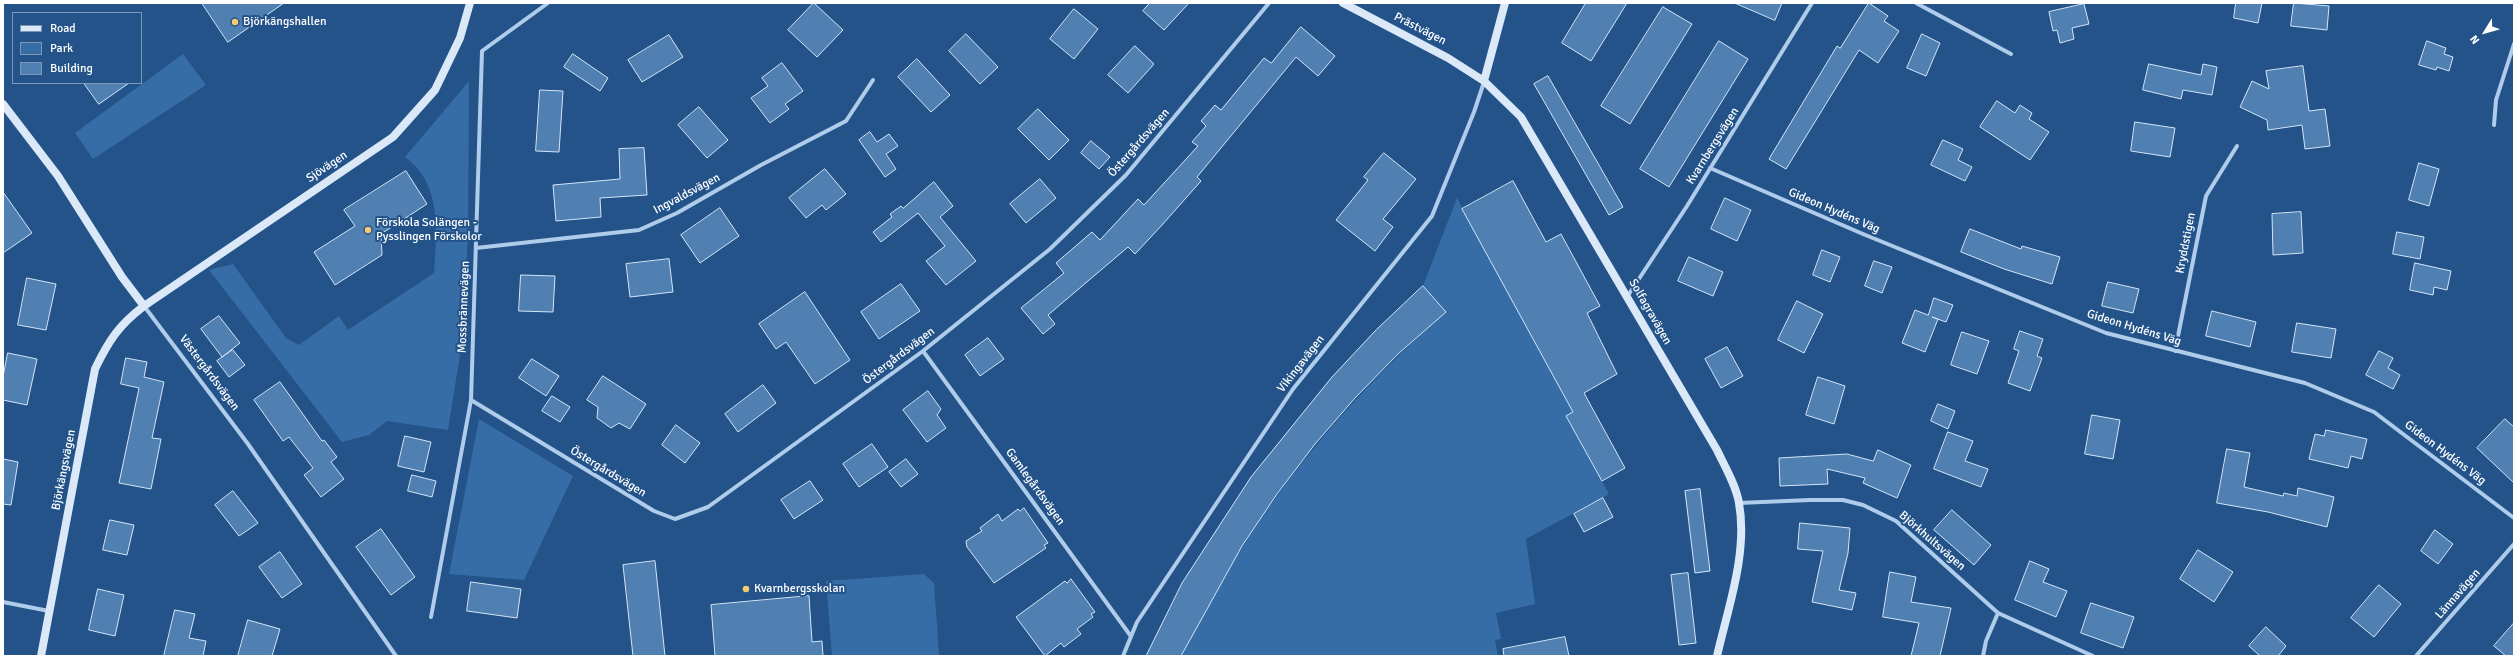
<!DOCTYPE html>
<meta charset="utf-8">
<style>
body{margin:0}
#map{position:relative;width:2517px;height:659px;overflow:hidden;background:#235389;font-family:Signika,sans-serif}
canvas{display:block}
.frame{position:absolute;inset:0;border:4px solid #fff;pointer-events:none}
.legend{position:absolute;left:12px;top:12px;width:130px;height:72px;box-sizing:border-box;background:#235389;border:1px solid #7b98b8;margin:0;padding:5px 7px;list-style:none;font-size:12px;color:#fff}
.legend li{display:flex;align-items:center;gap:8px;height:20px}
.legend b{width:20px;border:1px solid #7b98b8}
.north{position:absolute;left:2465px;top:12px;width:40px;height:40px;-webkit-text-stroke:3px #235389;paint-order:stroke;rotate:233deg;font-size:11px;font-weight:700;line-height:16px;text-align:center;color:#fff}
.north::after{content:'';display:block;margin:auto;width:14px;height:18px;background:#fff;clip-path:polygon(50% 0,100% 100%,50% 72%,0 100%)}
</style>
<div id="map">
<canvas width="2517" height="659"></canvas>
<div class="frame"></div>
<ul class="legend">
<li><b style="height:5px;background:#dae8f8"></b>Road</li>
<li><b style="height:11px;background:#376da6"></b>Park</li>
<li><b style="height:11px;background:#507fb2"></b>Building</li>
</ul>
<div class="north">N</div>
</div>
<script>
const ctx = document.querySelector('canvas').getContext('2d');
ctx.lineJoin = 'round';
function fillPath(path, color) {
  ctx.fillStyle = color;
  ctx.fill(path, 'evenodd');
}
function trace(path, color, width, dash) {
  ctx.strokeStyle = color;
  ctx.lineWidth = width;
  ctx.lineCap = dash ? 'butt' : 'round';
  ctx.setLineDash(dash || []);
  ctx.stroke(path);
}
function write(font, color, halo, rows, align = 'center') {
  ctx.font = font + ' Signika,sans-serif';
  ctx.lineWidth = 4;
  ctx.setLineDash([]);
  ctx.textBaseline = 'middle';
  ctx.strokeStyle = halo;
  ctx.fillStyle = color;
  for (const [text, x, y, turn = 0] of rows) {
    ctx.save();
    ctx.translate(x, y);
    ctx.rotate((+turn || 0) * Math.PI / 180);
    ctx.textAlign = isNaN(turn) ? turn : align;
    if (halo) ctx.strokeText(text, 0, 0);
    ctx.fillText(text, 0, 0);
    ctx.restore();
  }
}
fillPath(new Path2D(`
 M183,54L206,85L93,159L75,133Z
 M469,81L468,235L461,348L448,430L387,421L369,435L342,442L209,270L233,264L286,338L299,345L339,316L348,330L434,273C437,233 442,183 405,157Z
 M1457,198L1573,412L1566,416L1609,494L1526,539L1535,604L1496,613L1501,639L1495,640L1498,656H1182C1193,629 1209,604 1223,579C1283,477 1357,390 1446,312L1423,286Z
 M479,419L573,476L524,580L449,574Z
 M924,574L934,583L939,656H832L826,581Z`), '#376da6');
const building = new Path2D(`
 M202,3H284L228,42Z
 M814,3L843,30L817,57L788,30Z
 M1150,3H1189L1164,30L1143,11Z
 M1586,3H1627L1591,61L1562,43Z
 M1735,3H1782L1775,20Z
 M1869,3L1888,16L1884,21L1899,31L1878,63L1859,50L1786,169L1769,159L1837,46L1840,48Z
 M2236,3H2262L2258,23L2234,18Z
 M2294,3L2329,6L2327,30L2291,26Z
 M2084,4L2089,24L2072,28L2074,39L2060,43L2057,30L2053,31L2049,12Z
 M1663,7L1692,24L1630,124L1601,106Z
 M1074,9L1098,29L1074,59L1050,39Z
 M1301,27L1335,56L1318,76L1296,57L1197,177L1201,181L1162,225L1135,254L1128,247L1048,315L1055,324L1043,334L1021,308L1064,273L1056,263L1092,232L1100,240L1138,199L1144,205L1198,146L1192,142L1206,126L1201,121L1215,105L1221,110L1264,58L1271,63Z
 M966,34L998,67L980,84L949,51Z
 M1922,34L1940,43L1926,76L1907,68Z
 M669,35L683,57L642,82L628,60Z
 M1719,41L1748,59L1669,187L1640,169Z
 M2427,41L2446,48L2444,54L2453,57L2449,71L2437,67L2436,70L2419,65Z
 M1135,46L1154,64L1128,93L1108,75Z
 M573,54L608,78L600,91L564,67Z
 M917,59L950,95L931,112L898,77Z
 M782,63L803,91L785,104L789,109L770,123L751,98L768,86L762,78Z
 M2149,64L2201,75L2203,64L2217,67L2212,95L2183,90L2181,99L2143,90Z
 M2303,66L2309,111L2325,109L2330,146L2305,149L2302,125L2268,130L2267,120L2240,107L2252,81L2269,89L2266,71Z
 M1548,76L1623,207L1609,215L1534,84Z
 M84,83H129L99,104Z
 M540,90L563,91L559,152L536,151Z
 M1997,101L2015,113L2020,105L2032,113L2029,119L2049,132L2030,160L1980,127Z
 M699,107L728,140L707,158L678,125Z
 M1038,109L1069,140L1049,160L1018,129Z
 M2135,122L2175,128L2170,157L2131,151Z
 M870,132L877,142L889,134L898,146L886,154L896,169L885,177L859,140Z
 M1943,140L1963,149L1958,160L1972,167L1965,181L1931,165Z
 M1091,141L1110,157L1099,169L1081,153Z
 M644,148L647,195L600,198L601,217L556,221L553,185L620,179L619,149Z
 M1384,153L1416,179L1383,219L1393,227L1375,251L1336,220L1368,180L1364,177Z
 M2419,163L2439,169L2429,206L2409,200Z
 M825,169L846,194L826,210L822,205L806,218L789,198Z
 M406,171L427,204L381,234L382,255L335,285L314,252L355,226L344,210Z
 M1040,179L1056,198L1026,223L1010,204Z
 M1513,181L1546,242L1561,234L1600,306L1587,313L1617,374L1584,393L1625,468L1602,481L1566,416L1573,412L1462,209Z
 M934,182L953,206L940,217L976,261L946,285L926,261L945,246L918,213L881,242L873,232L892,217L890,214L901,206L903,208Z
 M3,192L32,233L3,253Z
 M1725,198L1751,210L1737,241L1711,229Z
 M720,208L739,236L700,263L681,235Z
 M2301,212L2303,253L2273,255L2272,214Z
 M1970,229L2021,249L2022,246L2060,257L2052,284L2004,269L1961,252Z
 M2397,232L2424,237L2420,259L2393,254Z
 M1822,250L1840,257L1830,282L1813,275Z
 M1689,257L1723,272L1713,296L1678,281Z
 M669,259L673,292L630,297L626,264Z
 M1874,261L1892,267L1882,293L1865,286Z
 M2415,263L2451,271L2447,290L2434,287L2433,295L2410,290Z
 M521,275L555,276L553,312L519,311Z
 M27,278L56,284L46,330L18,325Z
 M2108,282L2139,289L2133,313L2102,306Z
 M901,284L920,311L879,339L861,312Z
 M1423,286L1446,312L1398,354L1355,398L1315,444L1277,494L1242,546L1181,656H1146L1182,583L1251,477L1332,377L1376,330Z
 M805,292L850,360L815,384L786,342L776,349L759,324Z
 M1934,298L1953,305L1946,322L1932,317L1938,319L1925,352L1902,343L1915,310L1928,315Z
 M1797,301L1823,314L1804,353L1778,340Z
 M2212,311L2256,322L2250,347L2206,336Z
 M219,316L240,343L222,357L201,329Z
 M2297,323L2336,329L2331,358L2292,352Z
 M2020,331L2043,339L2037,356L2042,358L2030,391L2008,383L2019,351L2014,349Z
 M1962,332L1989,341L1977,374L1951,365Z
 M988,338L1004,359L980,376L965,355Z
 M1727,347L1743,376L1721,388L1705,359Z
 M233,350L245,365L229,377L217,361Z
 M2379,351L2393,358L2388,368L2400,375L2393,389L2366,375Z
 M8,353L37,359L27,405L3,400V377Z
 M126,358L147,362L144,377L164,382L152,438L161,439L151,489L119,483L139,388L121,384Z
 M532,359L559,376L546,396L519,378Z
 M603,376L646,404L630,429L619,423L611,428L597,418L598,407L587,400Z
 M1818,377L1845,386L1834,424L1806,415Z
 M280,382L322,441L324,440L337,457L331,462L344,479L321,497L304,475L313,468L289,437L283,441L254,400Z
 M763,385L776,403L738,432L725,414Z
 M928,391L941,409L937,415L946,428L927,442L903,410Z
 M552,396L570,407L560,422L542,411Z
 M1938,404L1955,411L1948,429L1931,421Z
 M2092,415L2120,420L2113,459L2085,454Z
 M2505,419L2514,427V483L2477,448Z
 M676,425L700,443L685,463L662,445Z
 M2326,430L2367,439L2362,459L2351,456L2348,468L2309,459L2315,434L2324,436Z
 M1948,432L1973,441L1965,461L1988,469L1981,487L1934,469Z
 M405,436L431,442L424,472L398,466Z
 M872,444L888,467L859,487L843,464Z
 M2227,449L2250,453L2244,487L2283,496L2284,493L2297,496L2298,488L2334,497L2327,527L2268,512L2217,503Z
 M1878,450L1911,465L1897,498L1863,483L1865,478L1827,469L1828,484L1780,486L1779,458L1847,454L1873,461Z
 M3,459L18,462L11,505L3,504Z
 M906,459L918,474L901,487L889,472Z
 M412,475L436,481L432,497L408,491Z
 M810,481L823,500L794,519L781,500Z
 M1700,489L1710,571L1695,573L1685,491Z
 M233,491L258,523L239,536L215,505Z
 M1603,498L1613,517L1584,532L1574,514Z
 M1024,508L1048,543L1044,545L1046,548L994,583L967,547L966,541L982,531L980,528L998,514L1002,521L1018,509L1020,511Z
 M1952,510L1991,545L1974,565L1934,530Z
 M110,520L134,525L127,555L103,550Z
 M1800,523L1850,528L1848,553L1839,590L1856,593L1852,610L1812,602L1823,551L1798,549Z
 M381,529L415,577L391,595L356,547Z
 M2435,530L2453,544L2438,564L2421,551Z
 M2198,550L2233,572L2214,602L2180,579Z
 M280,552L302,584L282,598L259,567Z
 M655,561L665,656H633L623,565Z
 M2030,561L2049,569L2043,582L2067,591L2056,617L2015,600Z
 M1890,572L1916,577L1911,602L1951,608L1940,656H1911L1919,623L1883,617Z
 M1688,573L1696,643L1679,645L1671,575Z
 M1071,579L1095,612L1091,614L1093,617L1077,629L1081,634L1064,647L1061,643L1045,656L1016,617L1065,581L1067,583Z
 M471,582L521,589L517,618L467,611Z
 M2379,585L2401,604L2374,637L2351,618Z
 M98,589L124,595L115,636L89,630Z
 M809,596L812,642L822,641L823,656H715L711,605Z
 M2091,603L2134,617L2123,648L2081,633Z
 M175,610L195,614L189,638L206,641L203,656H164Z
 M248,620L280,629L272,656H238Z
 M2514,623V656H2506L2494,646Z
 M2266,627L2286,646L2278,656H2260L2249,646Z
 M1565,637L1569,656H1504L1503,649Z`);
fillPath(building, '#507fb2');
trace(building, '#d4e5f7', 1);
trace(new Path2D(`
 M1916,3L2011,54
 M2494,125L2496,100L2514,44
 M1710,168L1863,234L2106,333L2305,383L2374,412L2514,518
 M476,248L639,230L677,213L761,165L846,121L873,80
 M1627,297L1687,206L1812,3
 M144,306L248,444L396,656
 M923,351L1130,635
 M2175,351L2206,196L2237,146
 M471,400L654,511L675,519L708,507L923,351L1050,249L1126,175L1269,3
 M1739,503L1810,500H1843L1863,505L1896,521L1998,613L2093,656
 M3,602L49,611
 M431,617L471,400L482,51L548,3
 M1123,656L1137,622L1293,389L1432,216L1474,112L1484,82
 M1983,656L1986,641L1998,613
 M2416,656L2514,544`), '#afccea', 4);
trace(new Path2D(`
 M1343,3L1448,58L1484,81
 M1505,3L1484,81L1521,117L1717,450C1725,467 1736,485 1739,503C1748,553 1728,608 1717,656
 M3,104L58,176L122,277L144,306
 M41,656L95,369C109,340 119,325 144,306L393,137L435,90L460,38L470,3`), '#dae8f8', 8);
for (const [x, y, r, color] of [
 [235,22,4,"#f5cb72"],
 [368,230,4,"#f5cb72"],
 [746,589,4,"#f5cb72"]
]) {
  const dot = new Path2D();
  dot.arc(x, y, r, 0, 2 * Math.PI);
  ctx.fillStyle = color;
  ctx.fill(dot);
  trace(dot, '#235389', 1.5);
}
write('12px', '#fff', '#235389', [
 ["Björkängshallen",243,22],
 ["Förskola Solängen -",376,223],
 ["Pysslingen Förskolor",376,237],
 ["Kvarnbergsskolan",754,589]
], 'left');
write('12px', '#fff', '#235389', [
 ["Prästvägen",1420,29,27],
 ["Östergårdsvägen",1139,143,-49],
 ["Kvarnbergsvägen",1713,146,-58],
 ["Sjövägen",327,167,-34],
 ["Ingvaldsvägen",687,194,-28],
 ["Gideon Hydéns Väg",1834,211,23],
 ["Kryddstigen",2186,243,-79],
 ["Mossbrännevägen",464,307,-88],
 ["Solfagravägen",1650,312,60],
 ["Gideon Hydéns Väg",2134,328,17],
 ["Östergårdsvägen",899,356,-37],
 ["Vikingavägen",1301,364,-52],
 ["Västergårdsvägen",209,373,53],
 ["Gideon Hydéns Väg",2445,453,37],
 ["Björkängsvägen",64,470,-79],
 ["Östergårdsvägen",608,472,31],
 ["Gamlegårdsvägen",1035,487,54],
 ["Björkhultsvägen",1932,541,41],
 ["Lännavägen",2458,594,-49]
]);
</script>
